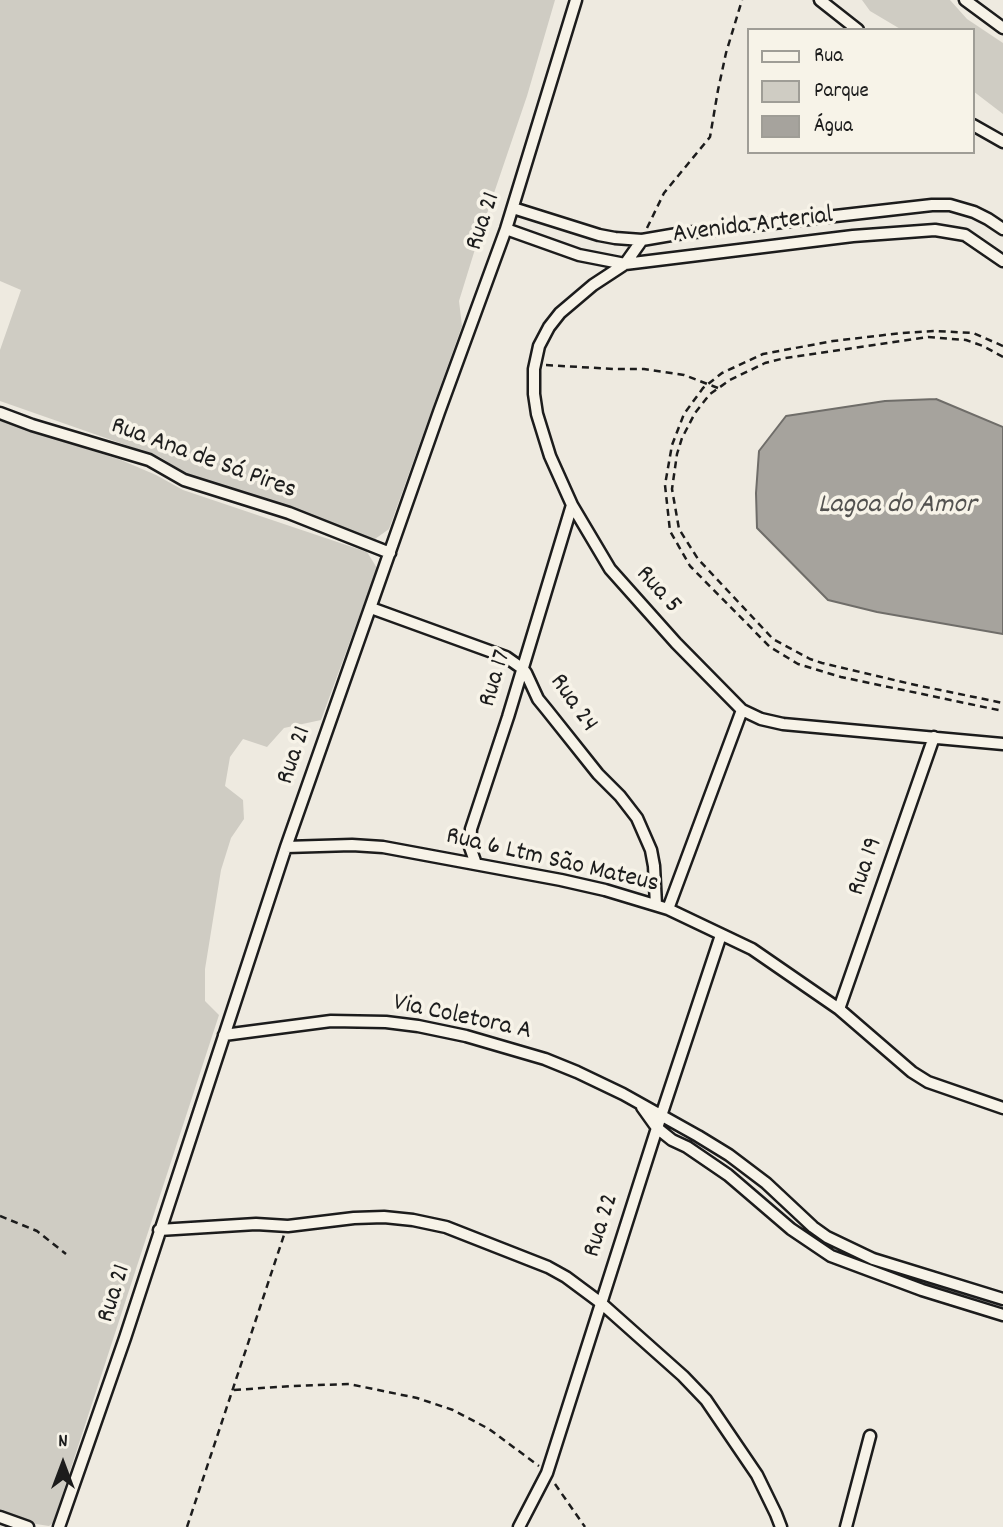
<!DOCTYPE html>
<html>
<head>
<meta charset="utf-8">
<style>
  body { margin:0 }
  #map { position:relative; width:1003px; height:1527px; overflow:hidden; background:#eeeae0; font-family:Dekko,sans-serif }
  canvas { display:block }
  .legend { position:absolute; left:747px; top:28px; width:228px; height:126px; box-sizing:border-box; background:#f7f3e8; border:2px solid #9f9d96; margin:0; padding:9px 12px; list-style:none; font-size:21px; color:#1c1c1c }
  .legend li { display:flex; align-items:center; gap:14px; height:35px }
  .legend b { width:35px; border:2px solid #9f9d96 }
  .north { position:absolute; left:28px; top:1429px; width:70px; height:70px; -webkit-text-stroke:5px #f7f3e8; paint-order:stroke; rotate:0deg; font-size:19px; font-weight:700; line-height:28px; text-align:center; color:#1c1c1c }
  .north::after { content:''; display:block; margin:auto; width:24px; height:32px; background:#1c1c1c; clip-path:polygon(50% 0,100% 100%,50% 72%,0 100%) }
</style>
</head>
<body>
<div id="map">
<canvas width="1003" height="1527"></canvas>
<ul class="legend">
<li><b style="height:9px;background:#f7f3e8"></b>Rua</li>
<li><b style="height:19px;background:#cfccc3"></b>Parque</li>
<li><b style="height:19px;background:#a6a39d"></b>Água</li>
</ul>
<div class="north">N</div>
</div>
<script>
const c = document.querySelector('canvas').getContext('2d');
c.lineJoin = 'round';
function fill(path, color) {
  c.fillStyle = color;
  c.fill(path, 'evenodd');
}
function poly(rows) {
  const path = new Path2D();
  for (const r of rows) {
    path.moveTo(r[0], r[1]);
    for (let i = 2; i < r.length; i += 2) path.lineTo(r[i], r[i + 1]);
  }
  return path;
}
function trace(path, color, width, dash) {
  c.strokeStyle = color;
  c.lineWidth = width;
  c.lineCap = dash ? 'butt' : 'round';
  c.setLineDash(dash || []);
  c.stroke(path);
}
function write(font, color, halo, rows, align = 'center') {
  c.font = font + ' Dekko,sans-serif';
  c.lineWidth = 7;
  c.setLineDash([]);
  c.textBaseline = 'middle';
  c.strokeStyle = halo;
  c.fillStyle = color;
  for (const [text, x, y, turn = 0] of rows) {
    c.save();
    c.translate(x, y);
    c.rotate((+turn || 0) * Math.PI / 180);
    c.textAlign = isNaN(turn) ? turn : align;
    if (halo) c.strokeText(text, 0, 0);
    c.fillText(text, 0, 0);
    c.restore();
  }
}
fill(poly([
  [0,0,555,0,527,96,476,246,459,301,462,326,389,529,375,539,185,473,160,457,0,401,0,350,21,290,0,281],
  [862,0,950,0,967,19,1003,43,1003,114,973,91,973,30,902,30,870,11],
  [0,421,121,460,156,475,183,490,367,552,377,568,321,720,284,728,267,747,243,739,230,757,225,786,243,800,244,819,231,838,221,870,205,969,205,1001,219,1015,53,1523,49,1526,36,1524,0,1512]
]), '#cfccc3');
const water = poly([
  [936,399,1003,427,1003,634,877,612,828,600,757,528,756,493,759,451,786,416,885,401,936,399]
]);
fill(water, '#a6a39d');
trace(water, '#6f6d69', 2);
const street = poly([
  [820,0,858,30],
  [965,0,1003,28],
  [973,125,1003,142],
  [513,208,599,235,615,238,642,240,677,234,932,205,950,205,974,212,988,219,1003,229],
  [506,229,579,255,625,264,853,236,935,230,965,235,1003,261],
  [642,240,625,264,593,285,560,313,549,327,539,346,534,369,534,394,537,414,550,456,572,505,610,569,676,643,742,710,761,719,783,724,1003,744],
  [0,413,32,425,149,460,184,480,289,513,390,553],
  [371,608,506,657,523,669,526,673,538,699,547,710,598,774,620,796,637,818,651,850,654,866,656,905],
  [286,847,352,845,383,847,561,880,605,890,668,909,752,949,839,1009,912,1072,928,1082,1003,1108],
  [476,864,470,847,471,829,508,717,572,505],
  [668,909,742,710],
  [839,1009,934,737],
  [224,1035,331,1021,386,1022,418,1026,466,1036,545,1059,577,1072,623,1094,698,1136,729,1155,766,1183,813,1227,827,1237,873,1259,1003,1299],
  [642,1107,657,1128,672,1140,687,1147,728,1175,791,1229,831,1256,922,1290,1003,1315],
  [159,1230,256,1224,288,1226,354,1218,384,1217,413,1220,446,1227,548,1267,566,1277,601,1303,683,1376,706,1400,757,1475,776,1514,781,1527],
  [0,1517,28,1527],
  [59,1527,125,1338,286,847,439,412,506,229,576,0],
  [519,1527,547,1473,657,1128,721,935],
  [846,1527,870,1436]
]);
trace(street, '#1c1c1c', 15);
trace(poly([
  [647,228,664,193,710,137,718,90,726,53,742,0],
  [1003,346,973,333,935,331,902,333,833,341,763,354,722,373,703,388,684,414,672,445,665,485,670,531,690,566,770,647,798,664,841,677,1003,711],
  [1003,357,983,346,966,340,928,337,785,358,765,363,730,380,710,394,695,413,682,438,677,454,672,489,679,529,698,559,773,639,810,659,822,663,911,684,1003,703],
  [546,365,613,369,644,369,684,375,718,388],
  [0,1216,37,1231,66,1254],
  [234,1390,291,1386,349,1384,417,1398,453,1410,489,1429,539,1466],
  [555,1484,585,1527],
  [187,1527,284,1235]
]), '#1c1c1c', 2.5, [7, 5]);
trace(street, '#f7f3e8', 10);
write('26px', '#1c1c1c', '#f7f3e8', [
  ["Rua 21",485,222,-71],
  ["Avenida Arterial",753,227,-7],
  ["Rua Ana de Sá Pires",203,460,20],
  ["Rua 5",657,591,48],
  ["Rua 17",497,679,-73],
  ["Rua 24",572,704,55],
  ["Rua 21",296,756,-71],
  ["Rua 6 Ltm São Mateus",552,862,13],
  ["Rua 19",867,867,-71],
  ["Via Coletora A",462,1019,12],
  ["Rua 22",603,1226,-72],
  ["Rua 21",116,1294,-72]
]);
write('italic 28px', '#535250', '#f7f3e8', [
  ["Lagoa do Amor",897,507]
]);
</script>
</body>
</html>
